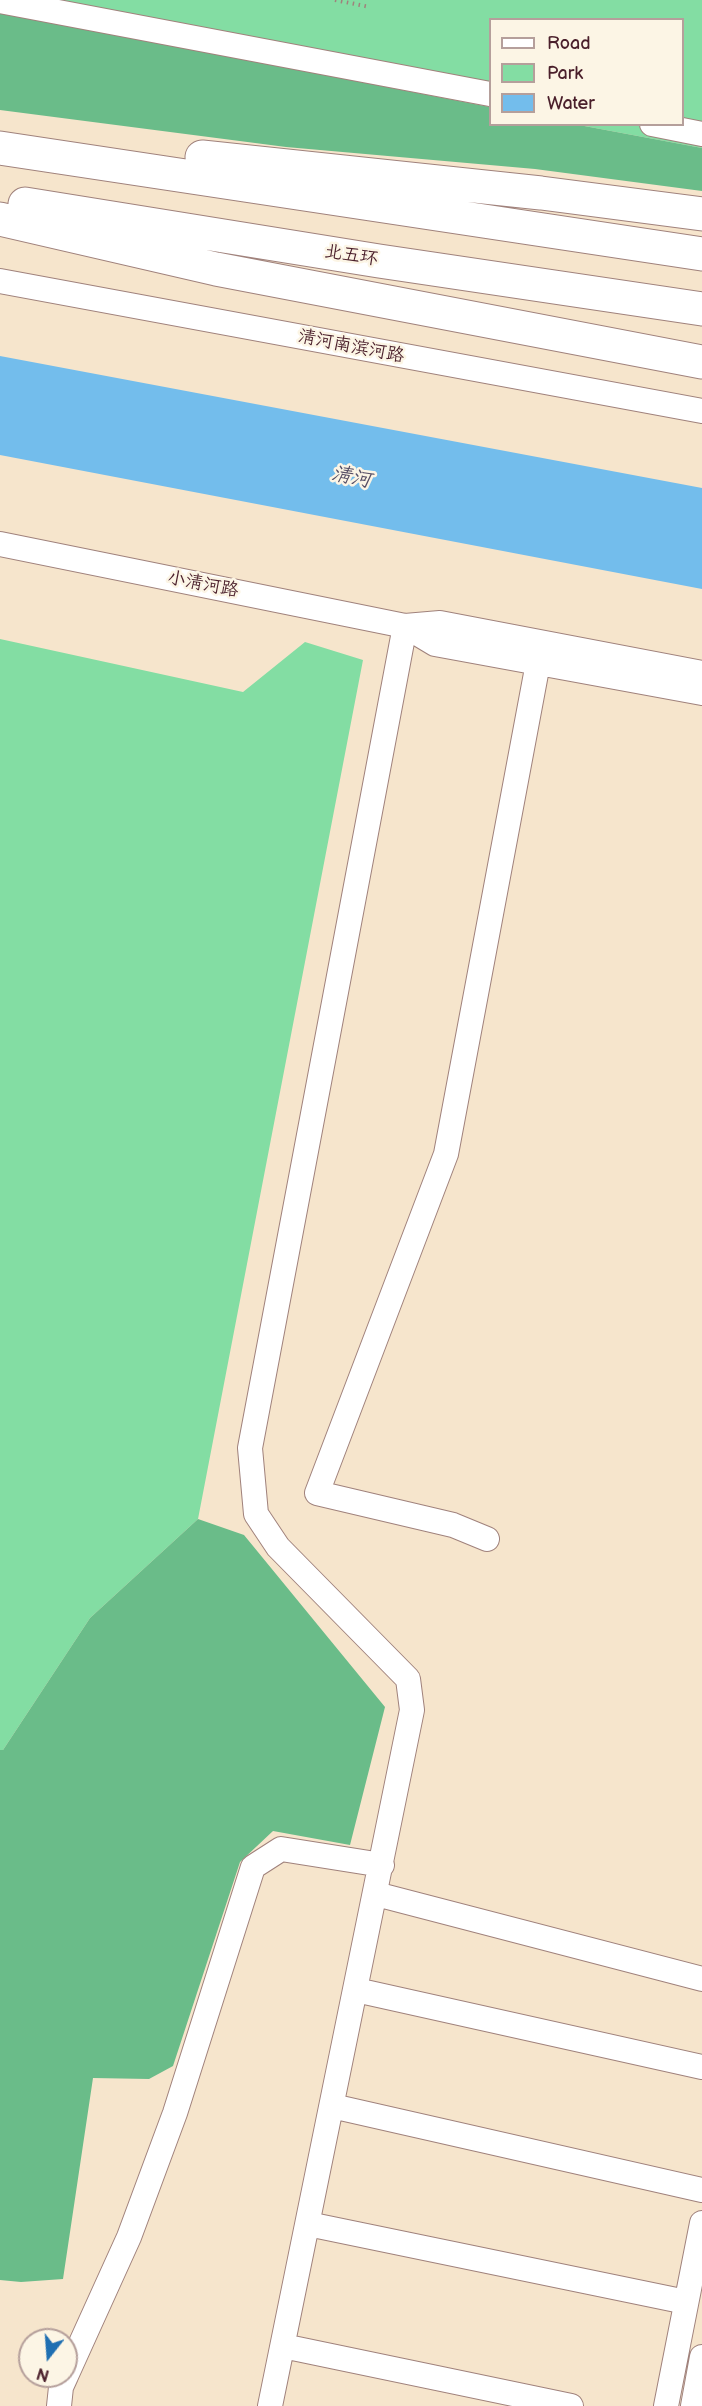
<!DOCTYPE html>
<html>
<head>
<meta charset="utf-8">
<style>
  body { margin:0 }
  #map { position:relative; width:702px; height:2406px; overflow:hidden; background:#f6e5cc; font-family:"Balsamiq Sans",sans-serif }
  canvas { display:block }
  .legend { position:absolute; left:489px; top:18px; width:195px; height:108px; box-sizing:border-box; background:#fcf5e5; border:2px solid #b59f9b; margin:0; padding:8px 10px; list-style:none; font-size:18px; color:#4a1f2b }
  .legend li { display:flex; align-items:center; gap:12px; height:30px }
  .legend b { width:30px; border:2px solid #b59f9b }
  .north { position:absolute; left:18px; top:2328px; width:60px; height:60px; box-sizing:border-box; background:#fcf5e5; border:2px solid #b59f9b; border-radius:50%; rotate:197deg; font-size:16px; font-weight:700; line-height:24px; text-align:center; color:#4a1f2b }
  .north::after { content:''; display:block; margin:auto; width:21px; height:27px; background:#1f6fb2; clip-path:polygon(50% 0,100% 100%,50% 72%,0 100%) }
</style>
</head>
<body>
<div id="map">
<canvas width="702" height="2406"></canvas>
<ul class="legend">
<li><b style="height:8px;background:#fff"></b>Road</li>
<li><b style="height:16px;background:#83dda3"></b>Park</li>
<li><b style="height:16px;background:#73bdec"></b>Water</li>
</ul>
<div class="north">N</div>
</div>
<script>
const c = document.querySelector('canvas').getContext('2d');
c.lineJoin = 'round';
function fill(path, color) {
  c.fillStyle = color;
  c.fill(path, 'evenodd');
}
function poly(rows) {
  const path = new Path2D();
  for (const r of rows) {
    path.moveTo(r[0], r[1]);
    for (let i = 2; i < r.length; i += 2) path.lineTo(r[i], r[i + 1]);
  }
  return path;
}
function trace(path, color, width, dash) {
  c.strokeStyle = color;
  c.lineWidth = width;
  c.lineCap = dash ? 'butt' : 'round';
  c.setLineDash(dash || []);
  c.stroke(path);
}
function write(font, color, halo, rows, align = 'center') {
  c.font = font + ' "Balsamiq Sans","LXGW WenKai TC",sans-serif';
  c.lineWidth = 5;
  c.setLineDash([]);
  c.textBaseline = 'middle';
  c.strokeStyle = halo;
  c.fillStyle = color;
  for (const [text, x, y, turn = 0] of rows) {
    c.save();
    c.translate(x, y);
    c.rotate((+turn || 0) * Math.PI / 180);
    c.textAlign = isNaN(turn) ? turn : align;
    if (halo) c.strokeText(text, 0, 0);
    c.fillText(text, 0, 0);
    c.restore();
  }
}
fill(poly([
  [0,0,702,0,702,148,579,125,682,124,682,20,490,20,490,107,0,12],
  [0,639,243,692,305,642,363,660,198,1519,90,1618,3,1750,0,1750]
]), '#83dda3');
fill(poly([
  [0,12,490,107,490,124,579,125,702,148,702,191,535,169,286,147,0,110],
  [198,1519,244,1535,385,1707,350,1845,273,1831,240,1862,173,2066,149,2079,93,2078,63,2279,21,2282,0,2280,0,1750,3,1750,90,1618]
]), '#6abc89');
fill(poly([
  [0,356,702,488,702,589,0,455]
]), '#73bdec');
const minor = poly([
  [0,1,490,94],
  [652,124,702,134],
  [0,281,702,411],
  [0,544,405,626,440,623,702,673],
  [405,626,435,644,702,693],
  [487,1539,453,1525,317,1493,446,1154,538,663],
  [376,1894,702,1979],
  [356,1990,702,2067],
  [332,2106,702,2190],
  [308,2224,686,2302],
  [283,2346,571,2406],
  [66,2376,129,2237,175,2113,253,1867,281,1849,382,1865],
  [59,2406,61,2387,66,2376],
  [270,2406,412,1710,408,1679,278,1547,256,1514,250,1448,405,626],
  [666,2406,702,2223],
  [693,2406,702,2357]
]);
const highway = poly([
  [0,148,702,254],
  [202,157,541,193,702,214],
  [25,204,379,261,702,309],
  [0,219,216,269,702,362]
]);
trace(minor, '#a0827c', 26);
trace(highway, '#a0827c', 35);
trace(poly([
  [335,0,370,7]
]), '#a0827c', 4, [1.5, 4.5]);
trace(minor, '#fff', 24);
trace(highway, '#fff', 33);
write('18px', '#4a1f2b', '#fcf5e5', [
  ["北五环",351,256,9],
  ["清河南滨河路",351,347,11],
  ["小清河路",203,585,11]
]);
write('italic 20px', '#564e65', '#fcf5e5', [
  ["清河",351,478,11]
]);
</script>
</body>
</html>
